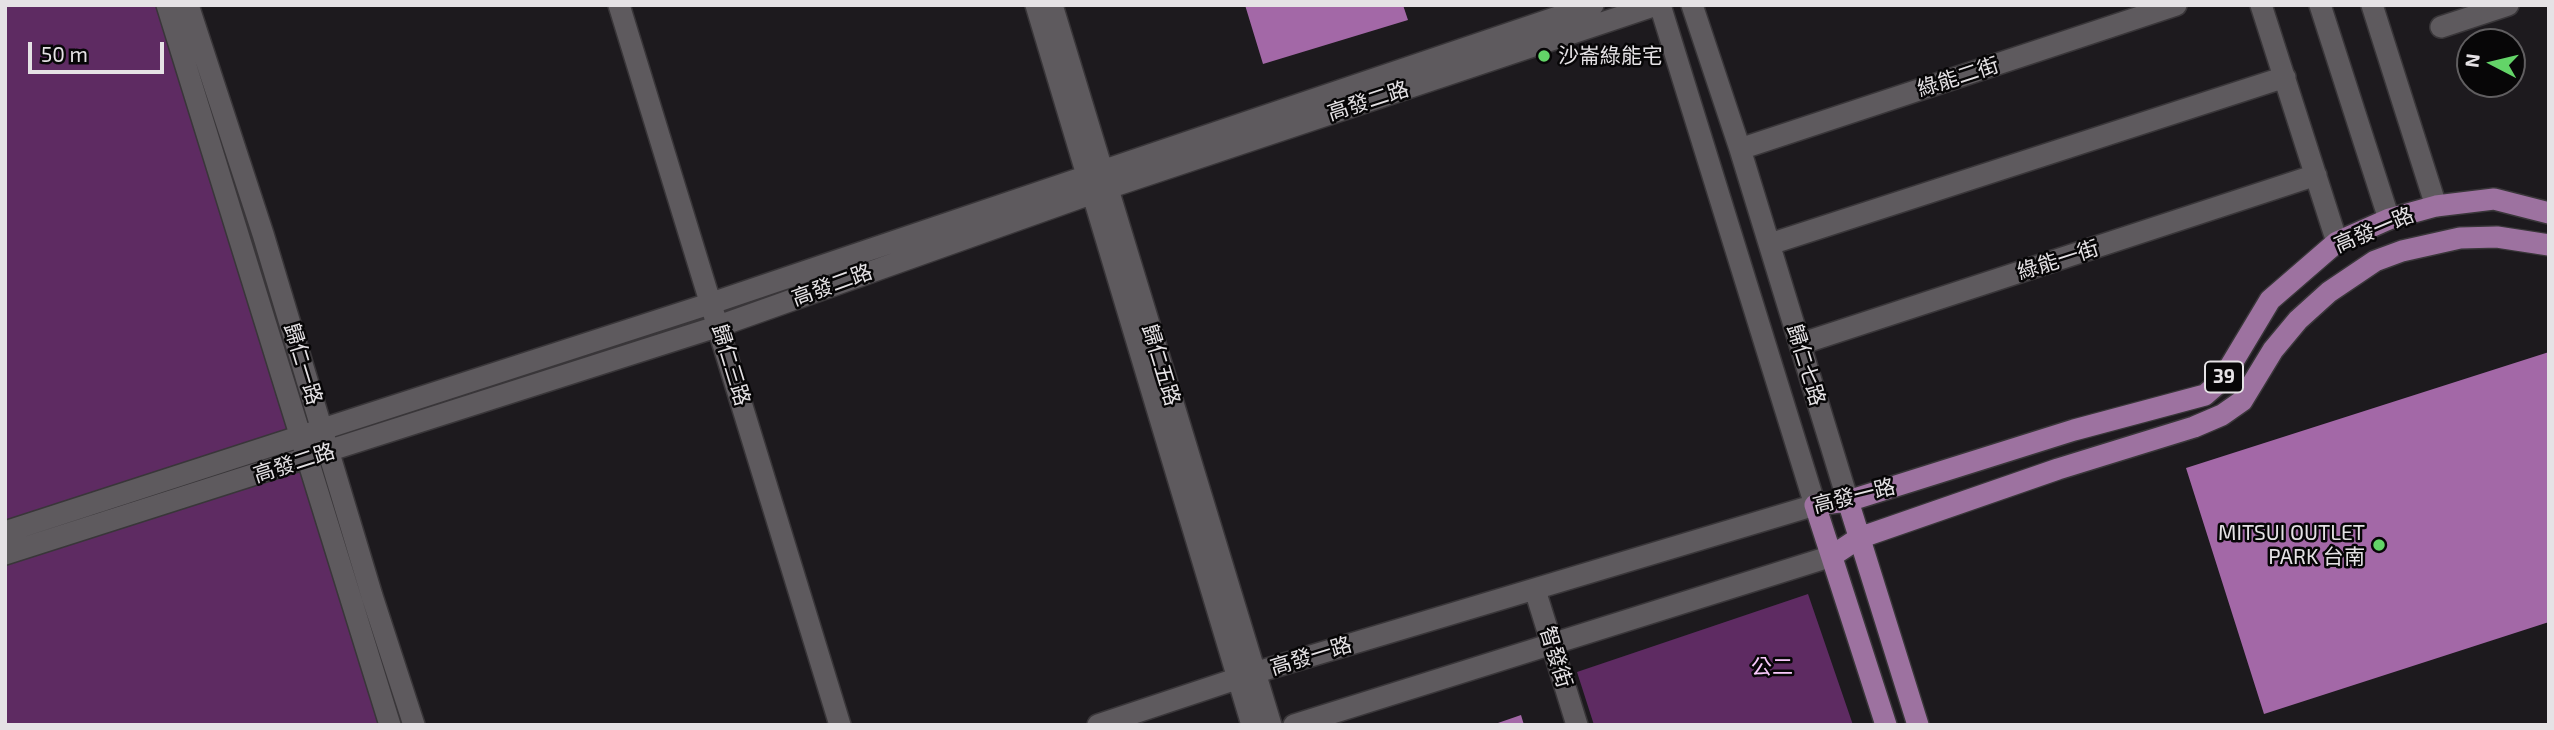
<!DOCTYPE html>
<html>
<head>
<meta charset="utf-8">
<style>
  body { margin:0 }
  #map { position:relative; width:2554px; height:730px; overflow:hidden; background:#1d1a1e; font-family:"Exo 2",sans-serif }
  canvas { display:block }
  .frame { position:absolute; inset:0; border:7px solid #e5e2e5; pointer-events:none }
  .north { position:absolute; left:2456px; top:28px; width:70px; height:70px; box-sizing:border-box; background:#070607; border:2px solid #605e60; border-radius:50%; rotate:277deg; font-size:19px; font-weight:700; line-height:28px; text-align:center; color:#e5e2e5 }
  .north::after { content:''; display:block; margin:auto; width:24px; height:32px; background:#63d468; clip-path:polygon(50% 0,100% 100%,50% 72%,0 100%) }
  .scale { position:absolute; left:28px; top:42px; width:136px; height:32px; box-sizing:border-box; border:4px solid #e5e2e5; border-top:0; padding-left:9px; font-size:21px; line-height:24px; white-space:nowrap; color:#e5e2e5; -webkit-text-stroke:5px #070607; paint-order:stroke }
</style>
</head>
<body>
<div id="map">
<canvas width="2554" height="730"></canvas>
<div class="frame"></div>
<div class="north">N</div>
<div class="scale">50 m</div>
</div>
<script>
const c = document.querySelector('canvas').getContext('2d');
c.lineJoin = 'round';
function fill(path, color) {
  c.fillStyle = color;
  c.fill(path, 'evenodd');
}
function poly(rows) {
  const path = new Path2D();
  for (const r of rows) {
    path.moveTo(r[0], r[1]);
    for (let i = 2; i < r.length; i += 2) path.lineTo(r[i], r[i + 1]);
  }
  return path;
}
function trace(path, color, width, dash) {
  c.strokeStyle = color;
  c.lineWidth = width;
  c.lineCap = dash ? 'butt' : 'round';
  c.setLineDash(dash || []);
  c.stroke(path);
}
function write(font, color, halo, rows, align = 'center') {
  c.font = font + ' "Exo 2","Noto Sans TC",sans-serif';
  c.lineWidth = 5;
  c.setLineDash([]);
  c.textBaseline = 'middle';
  c.strokeStyle = halo;
  c.fillStyle = color;
  for (const [text, x, y, turn = 0] of rows) {
    c.save();
    c.translate(x, y);
    c.rotate((+turn || 0) * Math.PI / 180);
    c.textAlign = isNaN(turn) ? turn : align;
    if (halo) c.strokeText(text, 0, 0);
    c.fillText(text, 0, 0);
    c.restore();
  }
}
fill(poly([
  [5,5,162,5,379,725,5,725],
  [1808,594,1853,725,1594,725,1577,672]
]), '#5e2b62');
fill(poly([
  [1245,5,1403,5,1408,20,1263,64],
  [2549,352,2549,622,2264,714,2186,468],
  [1521,715,1524,725,1495,725,1495,724]
]), '#a368a7');
const minor = poly([
  [167,5,390,725],
  [188,5,263,234,372,596,414,725],
  [619,5,840,725],
  [1036,5,1252,725],
  [1052,5,1271,725],
  [1692,5,1740,149,1848,501],
  [2261,5,2337,242],
  [2320,5,2389,219],
  [2372,5,2436,206],
  [2441,27,2508,5],
  [1740,149,2176,5],
  [1770,244,2285,77],
  [1800,344,2316,175],
  [5,532,712,303,1593,5],
  [5,554,719,326,1093,193,1656,5],
  [1535,590,1577,725],
  [1098,725,1254,673,1815,505,1660,5],
  [1294,725,1832,556]
]);
const major = poly([
  [1848,501,1918,725],
  [1832,556,1859,538,2058,469,2194,427,2222,415,2242,401,2273,350,2298,320,2329,292,2375,261,2402,251,2460,238,2497,237,2549,245],
  [1886,725,1815,505,1848,501,2074,430,2205,395,2222,380,2270,300,2337,242,2389,219,2436,206,2494,199,2549,213]
]);
trace(minor, '#393639', 24);
trace(major, '#393639', 24);
trace(minor, '#5e5a5e', 21);
trace(major, '#9d72a0', 21);
for (const [x, y, r, color] of [
  [1544,56,7,"#63d468"],
  [2379,545,7,"#63d468"]
]) {
  const dot = new Path2D();
  dot.arc(x, y, r, 0, 2 * Math.PI);
  c.fillStyle = color;
  c.fill(dot);
  trace(dot, '#070607', 2.5);
}
for (const [x, y, w] of [
  [2224,377,38]
]) {
  const box = new Path2D();
  box.roundRect(x - w / 2, y - 15.5, w, 31, 5);
  c.fillStyle = '#070607';
  c.fill(box);
  trace(box, '#e5e2e5', 2);
}
write('bold 19px', '#e5e2e5', null, [
  ["39",2224,377]
]);
write('21px', '#e5e2e5', '#070607', [
  ["沙崙綠能宅",1558,56],
  ["MITSUI OUTLET",2365,533,"right"],
  ["PARK 台南",2365,557,"right"]
], 'left');
write('21px', '#e5e2e5', '#070607', [
  ["綠能二街",1958,77,-18],
  ["高發二路",1368,101,-18],
  ["高發一路",2374,230,-23],
  ["綠能一街",2058,260,-18],
  ["高發二路",832,285,-20],
  ["歸仁一路",303,364,73],
  ["歸仁三路",731,365,73],
  ["歸仁五路",1161,365,73],
  ["歸仁七路",1806,365,73],
  ["高發二路",294,463,-18],
  ["高發一路",1854,496,-14],
  ["高發一路",1311,656,-17],
  ["智發街",1556,657,73]
]);
write('21px', '#f9c9fc', '#070607', [
  ["公二",1772,667]
]);
</script>
</body>
</html>
